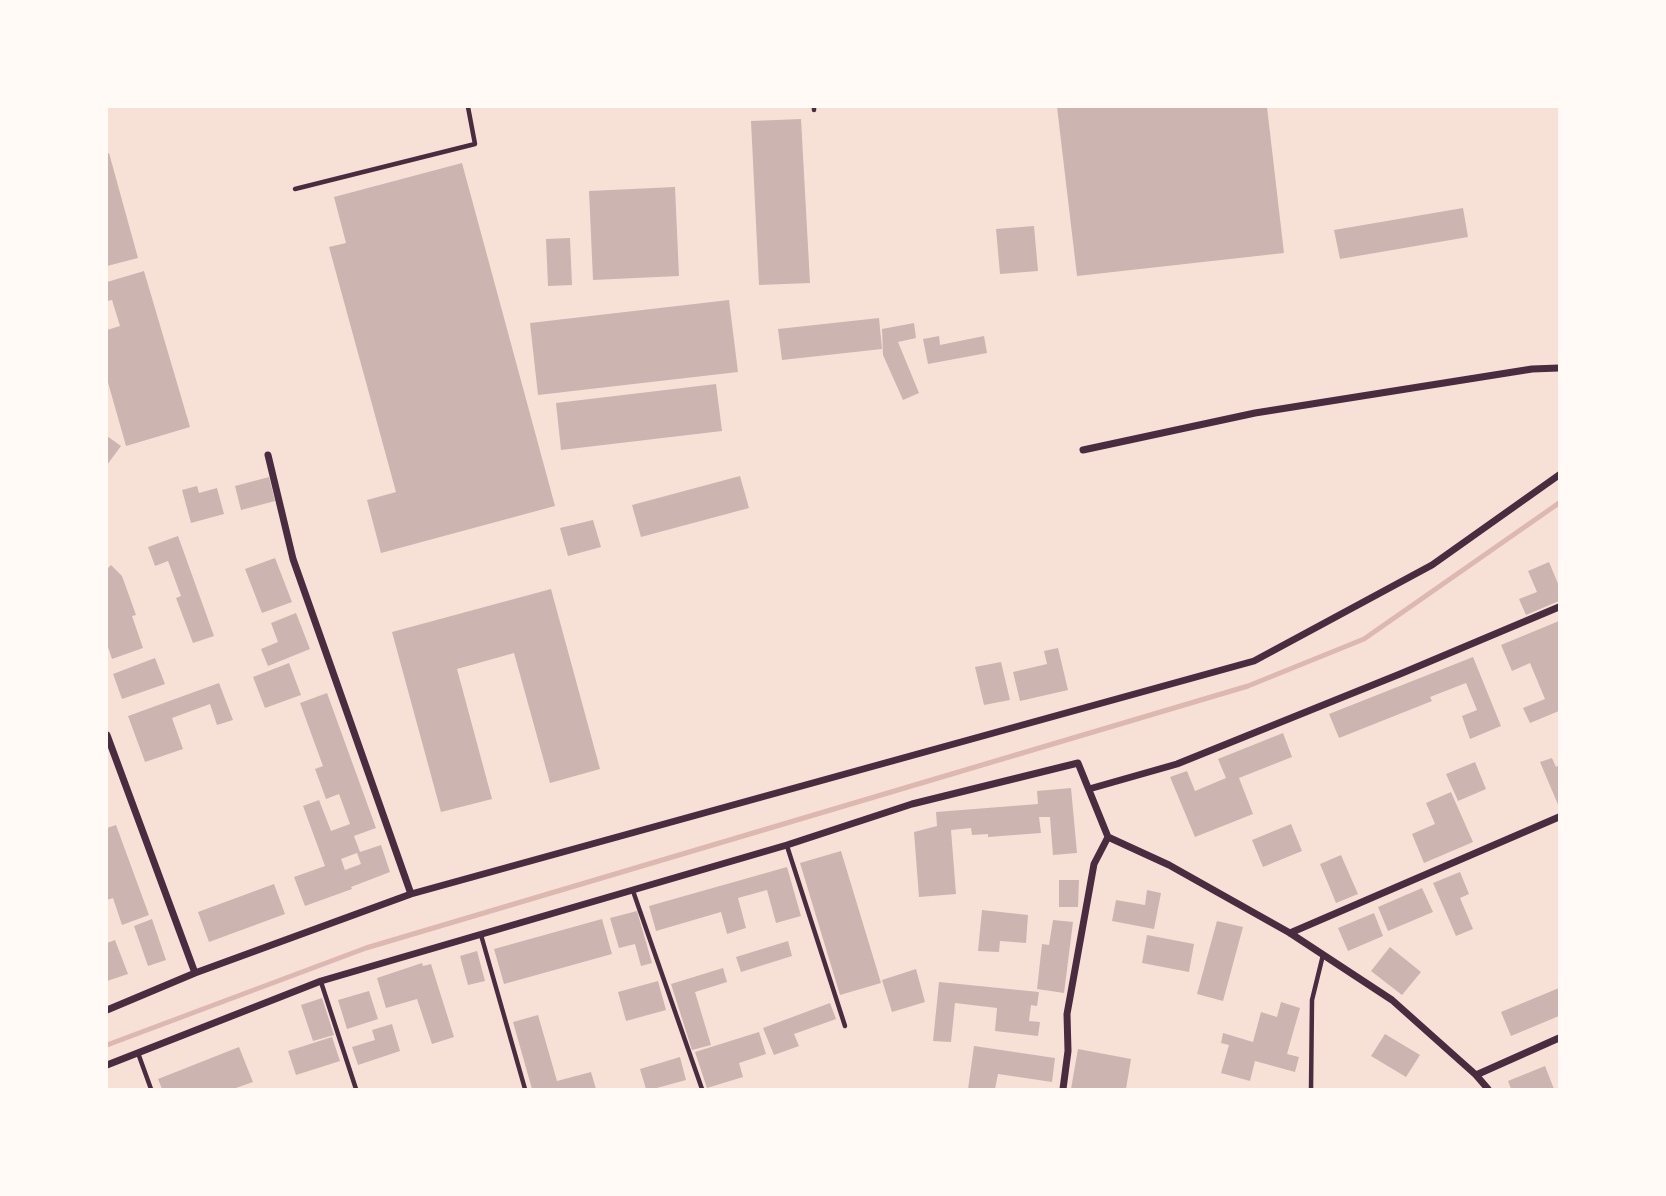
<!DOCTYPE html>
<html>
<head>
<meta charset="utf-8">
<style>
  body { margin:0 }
  #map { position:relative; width:1666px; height:1196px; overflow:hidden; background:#f7e1d7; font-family:"Alegreya Sans",sans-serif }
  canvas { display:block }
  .frame { position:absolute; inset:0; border:108px solid #fffaf5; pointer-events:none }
</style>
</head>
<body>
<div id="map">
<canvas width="1666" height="1196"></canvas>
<div class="frame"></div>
</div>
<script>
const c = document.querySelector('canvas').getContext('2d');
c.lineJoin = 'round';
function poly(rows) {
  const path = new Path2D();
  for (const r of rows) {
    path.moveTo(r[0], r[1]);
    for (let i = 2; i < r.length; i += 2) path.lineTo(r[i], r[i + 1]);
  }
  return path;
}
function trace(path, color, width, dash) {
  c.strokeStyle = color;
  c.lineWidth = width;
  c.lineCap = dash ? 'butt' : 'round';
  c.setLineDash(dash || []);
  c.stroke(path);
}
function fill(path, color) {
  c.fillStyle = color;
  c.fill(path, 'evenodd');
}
trace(poly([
  [107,1045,366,948,1248,686,1364,639,1559,503]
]), '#dcb8b0', 5);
fill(poly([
  [1057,107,1267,107,1284,253,1077,276],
  [801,119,810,283,759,285,751,121],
  [109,153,138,258,107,266,107,154],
  [462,163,555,506,381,553,367,500,396,492,329,247,346,243,334,197],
  [675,187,679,276,593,280,589,191],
  [1463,208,1468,237,1340,259,1334,230],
  [1034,226,1038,271,1000,274,996,229],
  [570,238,572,285,548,286,546,239],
  [144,271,190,427,126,446,107,379,107,330,120,326,112,300,107,301,107,282],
  [729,300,738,372,538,395,530,323],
  [879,318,882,349,782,360,778,329],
  [914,323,916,338,898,342,919,393,903,400,883,355,882,329],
  [939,336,940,345,984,336,987,353,928,364,923,339],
  [716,384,722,431,561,450,556,403],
  [107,436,121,446,107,465],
  [740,476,749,508,641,537,632,505],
  [269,477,275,501,241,510,235,486],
  [197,486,199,493,217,488,224,514,191,523,182,490],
  [593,520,601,547,568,556,560,528],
  [178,536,214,636,193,643,176,598,181,596,168,561,155,566,148,547],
  [275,558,292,602,262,613,245,569],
  [1549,562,1559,586,1559,601,1526,615,1519,599,1537,592,1528,571],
  [111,565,122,576,136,615,132,616,143,648,112,659,107,644,107,569],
  [551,589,600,769,550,783,514,653,457,669,492,799,441,812,392,632],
  [296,613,310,649,268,666,261,649,278,642,271,623],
  [1559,621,1559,711,1530,723,1523,708,1545,699,1530,663,1512,671,1501,645],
  [1058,648,1068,690,1020,701,1013,672,1047,664,1044,651],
  [1473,657,1501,726,1470,739,1462,716,1477,710,1466,683,1430,697,1432,701,1339,738,1329,714],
  [155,658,165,684,122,699,113,674],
  [1001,662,1010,700,984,705,975,667],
  [289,663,301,695,265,708,253,677],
  [219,683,233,720,217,725,210,704,172,718,183,749,145,762,128,716],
  [327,693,376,828,354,836,360,852,381,845,390,872,351,887,352,889,305,906,294,877,325,866,303,806,319,800,331,831,350,824,339,794,326,799,315,769,323,766,300,703],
  [357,853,361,864,345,870,341,859],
  [1283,733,1292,757,1239,778,1253,814,1195,837,1170,777,1187,771,1195,791,1226,778,1218,759],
  [1552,758,1556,767,1559,765,1559,807,1540,762],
  [1475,762,1486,789,1458,801,1446,774],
  [1071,788,1077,853,1053,855,1050,817,1039,817,1041,833,988,837,988,834,972,835,971,828,951,830,956,894,919,897,914,832,937,826,936,812,1038,804,1037,791],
  [1451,792,1473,842,1424,863,1412,834,1435,824,1426,803],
  [1291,824,1302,851,1263,867,1252,840],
  [116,825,149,915,122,925,113,898,107,900,107,828],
  [841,851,881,983,840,995,800,863],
  [1341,855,1358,894,1336,903,1320,864],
  [787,867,801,916,776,923,767,890,738,898,746,928,727,934,721,912,656,931,649,906],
  [1460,872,1469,894,1460,898,1473,929,1456,936,1433,883],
  [1059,880,1079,880,1078,907,1059,907],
  [274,884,285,914,209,942,198,912],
  [1422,888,1433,912,1388,931,1378,907],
  [1147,890,1161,893,1154,929,1112,921,1116,900,1145,905],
  [982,910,1028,915,1026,943,1000,941,999,952,978,951],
  [637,911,652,963,641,966,635,944,619,948,610,918],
  [1374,913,1383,936,1348,951,1338,928],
  [152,919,166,960,148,966,134,926],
  [602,919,612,954,504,984,494,949],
  [1053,920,1073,922,1064,993,1037,989,1042,944,1049,945],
  [1217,921,1243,927,1223,1001,1197,994],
  [1147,935,1194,944,1189,972,1142,963],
  [115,940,128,974,107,981,107,943],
  [788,941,792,956,741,972,736,957],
  [1390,947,1421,972,1402,995,1371,971],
  [477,951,485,981,468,985,460,956],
  [422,963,423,966,431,964,454,1037,432,1044,417,999,386,1008,377,978],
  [723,968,727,982,695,992,711,1045,692,1050,671,984],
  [916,969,925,1002,892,1012,882,980],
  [658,981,666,1010,626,1021,618,992],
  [939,982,1039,992,1037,1006,1031,1005,1029,1021,1040,1022,1038,1036,995,1031,997,1008,955,1003,951,1042,933,1041],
  [1559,988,1559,1016,1511,1036,1501,1012],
  [369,991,378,1019,347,1029,338,1000],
  [322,998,334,1035,313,1041,301,1005],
  [1281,1002,1300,1008,1287,1054,1299,1057,1295,1072,1255,1061,1250,1081,1221,1073,1229,1045,1221,1043,1223,1033,1253,1042,1261,1012,1277,1017],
  [830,1003,836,1019,794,1034,799,1046,774,1055,763,1028],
  [538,1015,557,1081,591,1072,596,1089,532,1089,513,1022],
  [392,1024,400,1051,358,1065,352,1047,375,1040,372,1030],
  [759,1032,766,1054,739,1063,743,1077,707,1088,695,1052],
  [1385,1034,1420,1055,1406,1077,1371,1056],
  [332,1037,340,1061,296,1075,288,1051],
  [974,1046,1055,1058,1052,1082,998,1074,995,1089,968,1089],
  [239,1047,253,1082,233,1089,162,1089,158,1079],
  [1078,1049,1131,1059,1126,1089,1071,1089],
  [680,1057,686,1080,653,1089,646,1089,640,1069],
  [1545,1066,1554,1089,1511,1089,1508,1081]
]), '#ccb4b1');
trace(poly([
  [814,107,814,110],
  [295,189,475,144,468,107],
  [787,846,845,1026],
  [633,891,702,1089],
  [481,935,525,1089],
  [321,982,356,1089],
  [138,1053,151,1089],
  [1311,1089,1312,1000,1323,955]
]), '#4a2c40', 4.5);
trace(poly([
  [1083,450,1255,413,1532,369,1559,368],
  [268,455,293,559,411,894],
  [107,735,195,973],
  [1089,789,1177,764,1400,674,1559,607],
  [1290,933,1559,817],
  [107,1010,195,973,411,894,1254,661,1432,565,1559,475],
  [107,1065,321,981,787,845,912,804,1078,763,1108,837,1169,865,1290,933,1392,1000,1476,1075,1488,1089],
  [1476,1075,1559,1038],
  [1063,1089,1068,1051,1067,1014,1094,864,1108,837]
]), '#4a2c40', 7);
</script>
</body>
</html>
